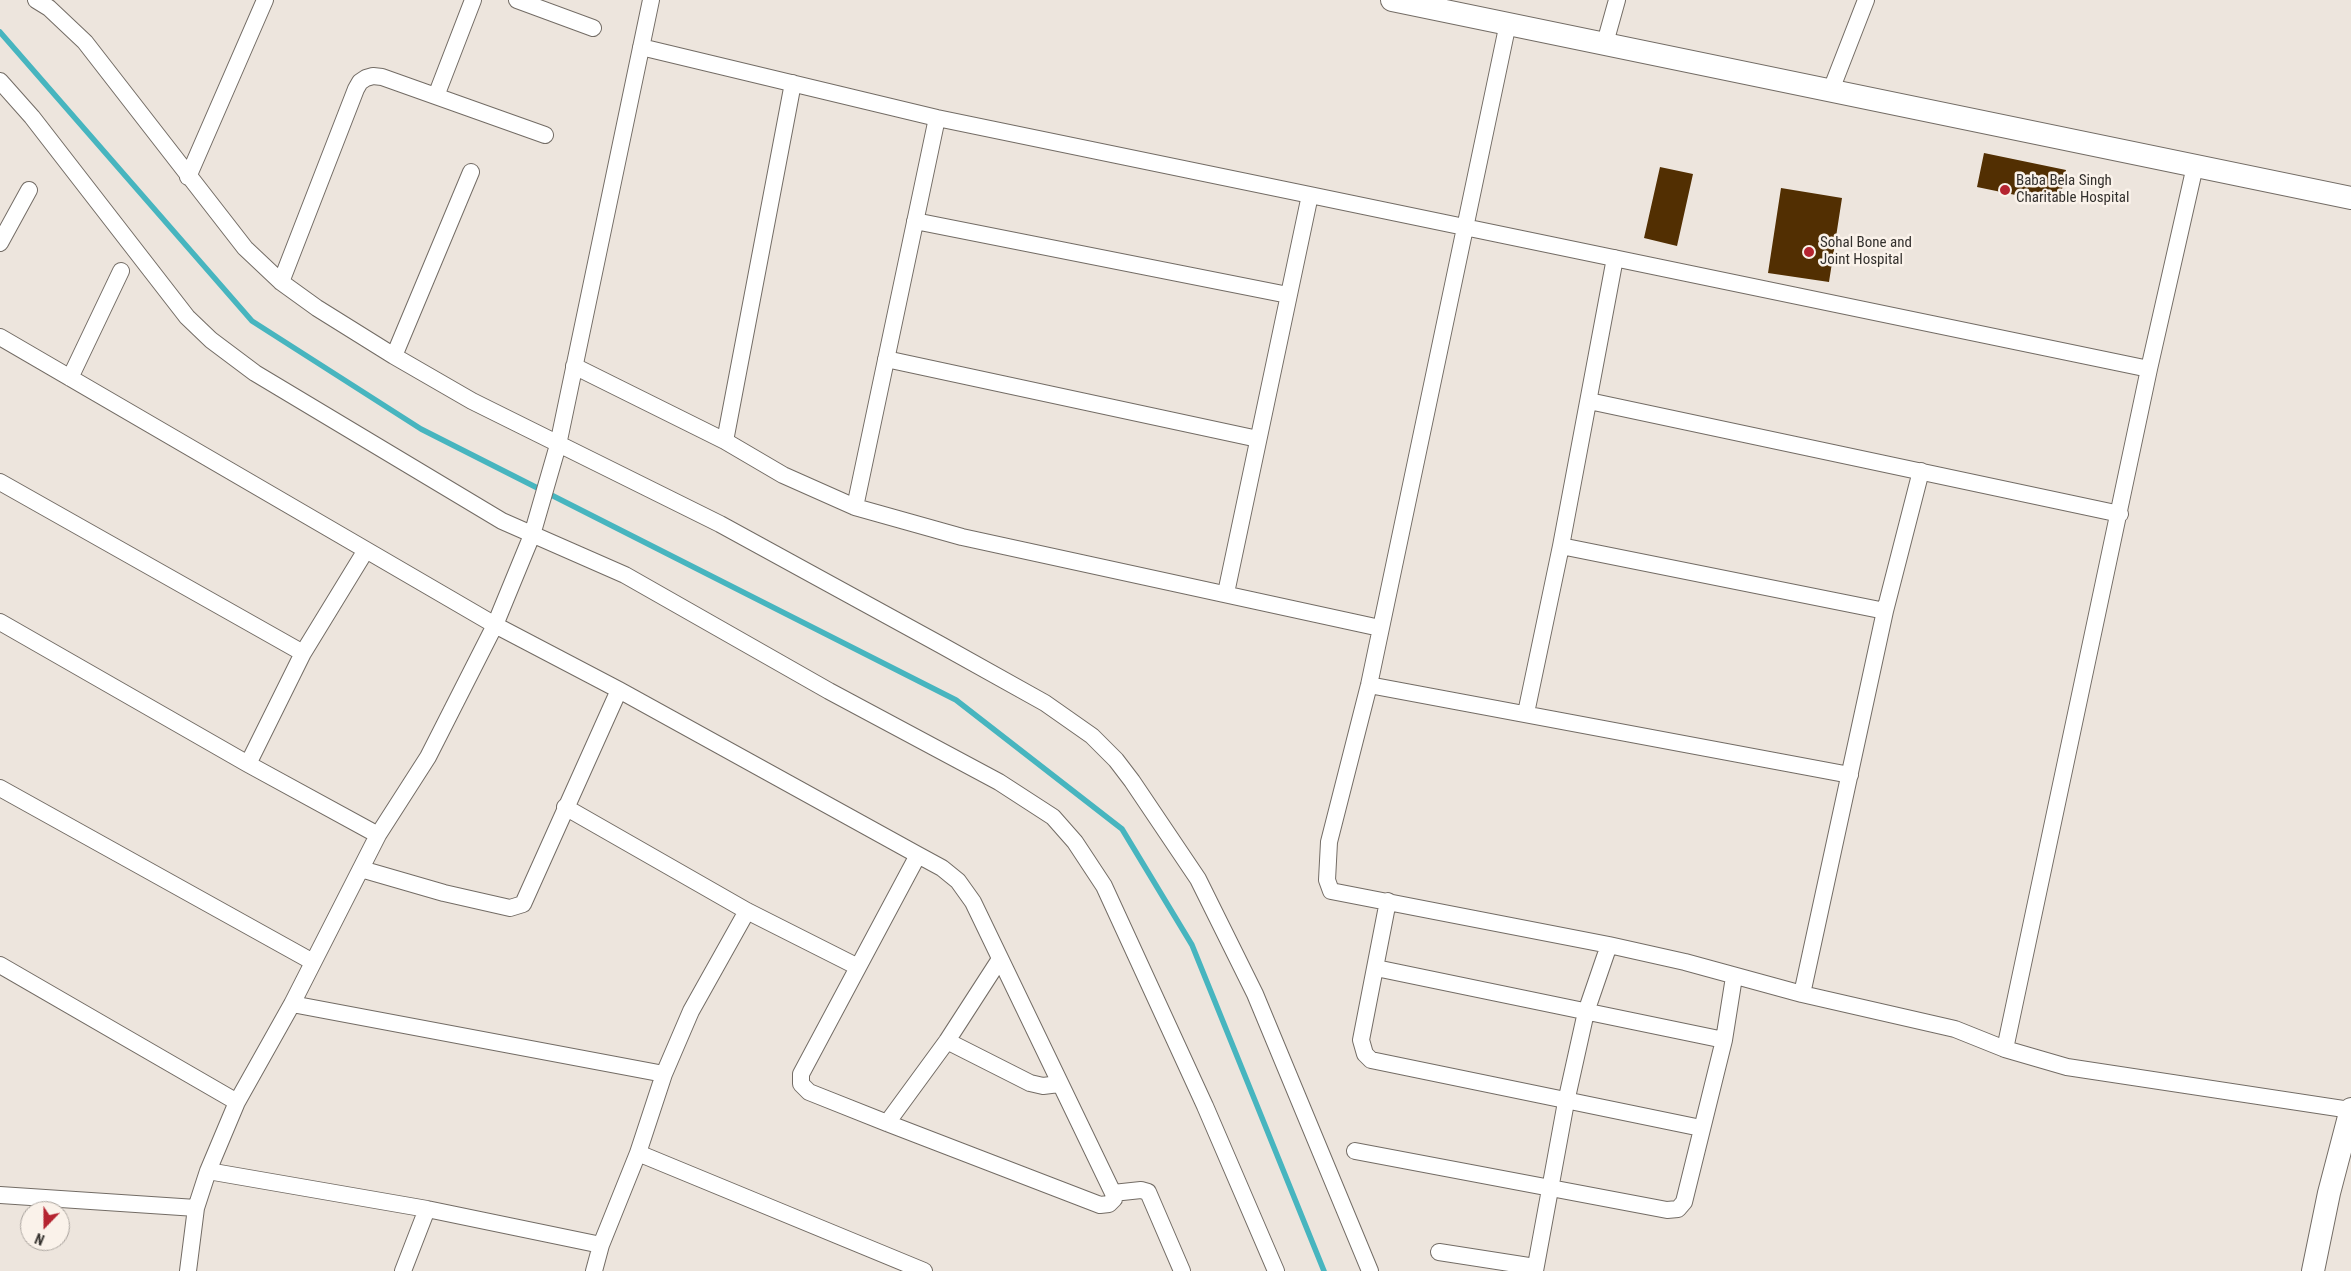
<!DOCTYPE html>
<html>
<head>
<meta charset="utf-8">
<style>
  body { margin:0 }
  #map { position:relative; width:2351px; height:1271px; overflow:hidden; background:#ede5dd; font-family:"Roboto Condensed",sans-serif }
  canvas { display:block }
  .north { position:absolute; left:20px; top:1201px; width:50px; height:50px; box-sizing:border-box; background:#faf2ea; border:1px solid #aaa49e; border-radius:50%; rotate:202deg; font-size:14px; font-weight:700; line-height:20px; text-align:center; color:#33302d }
  .north::after { content:''; display:block; margin:auto; width:18px; height:22px; background:#b52430; clip-path:polygon(50% 0,100% 100%,50% 72%,0 100%) }
</style>
</head>
<body>
<div id="map">
<canvas width="2351" height="1271"></canvas>
<div class="north">N</div>
</div>
<script>
const c = document.querySelector('canvas').getContext('2d');
c.lineJoin = 'round';
function poly(rows) {
  const path = new Path2D();
  for (const r of rows) {
    path.moveTo(r[0], r[1]);
    for (let i = 2; i < r.length; i += 2) path.lineTo(r[i], r[i + 1]);
  }
  return path;
}
function trace(path, color, width, dash) {
  c.strokeStyle = color;
  c.lineWidth = width;
  c.lineCap = dash ? 'butt' : 'round';
  c.setLineDash(dash || []);
  c.stroke(path);
}
function fill(path, color) {
  c.fillStyle = color;
  c.fill(path, 'evenodd');
}
function write(font, color, halo, rows, align = 'center') {
  c.font = font + ' "Roboto Condensed",sans-serif';
  c.lineWidth = 5;
  c.setLineDash([]);
  c.textBaseline = 'middle';
  c.strokeStyle = halo;
  c.fillStyle = color;
  for (const [text, x, y, turn = 0] of rows) {
    c.save();
    c.translate(x, y);
    c.rotate((+turn || 0) * Math.PI / 180);
    c.textAlign = isNaN(turn) ? turn : align;
    if (halo) c.strokeText(text, 0, 0);
    c.fillText(text, 0, 0);
    c.restore();
  }
}
trace(poly([
  [0,32,252,321,421,429,956,700,1122,829,1192,945,1324,1271]
]), '#47b5bf', 5.5);
fill(poly([
  [1984,153,2066,170,2059,204,1977,187],
  [1660,167,1693,174,1677,246,1644,238],
  [1781,188,1842,198,1829,282,1768,273]
]), '#522f02');
const minor = poly([
  [36,0,49,8,85,42,245,248,281,282,317,308,394,356,472,401,720,524,941,645,1045,703,1092,736,1116,760,1132,781,1198,879,1255,994,1370,1271],
  [517,0,593,28],
  [1508,23,1369,685,1329,842,1327,880,1331,891,1609,945,1685,962,1802,994,1955,1029,2005,1049,2067,1067,2351,1110],
  [1605,43,1617,0],
  [641,47,937,118,1310,195,1226,593],
  [0,81,32,117,187,317,211,340,255,373,502,521,625,575,829,691,999,782,1053,817,1075,842,1104,886,1205,1106,1276,1271],
  [1831,90,1866,0],
  [436,96,473,0],
  [188,177,265,0],
  [1310,195,2149,369],
  [915,221,1288,295],
  [0,243,29,190],
  [281,282,356,89,360,82,366,78,373,76,382,77,545,135],
  [0,337,495,625,619,690,918,855,942,868,958,881,973,902,1113,1193,1114,1199,1109,1204,1100,1205,887,1123,809,1092,801,1084,801,1074,918,855],
  [394,356,471,172],
  [886,359,1258,439],
  [574,366,725,441,783,475,855,507,962,537,1380,628],
  [70,378,121,271],
  [1589,401,2120,514],
  [725,441,793,83],
  [0,482,303,653],
  [855,507,937,118],
  [1561,546,1885,611],
  [0,622,248,764,378,835],
  [1369,685,1850,775],
  [1526,713,1561,546,1615,258],
  [248,764,303,653,366,550],
  [0,788,313,962],
  [565,807,747,911,858,967],
  [361,869,444,893,510,908,523,904,619,690],
  [1388,901,1361,1040,1365,1054,1371,1060,1701,1128],
  [0,965,237,1102],
  [1376,968,1724,1040],
  [1802,994,1885,611,1921,471],
  [292,1004,664,1074],
  [947,1041,1030,1083,1043,1086,1059,1084],
  [2005,1049,2149,369,2195,166],
  [887,1123,947,1041,1000,959],
  [1355,1151,1667,1210,1678,1209,1684,1202,1724,1040,1734,977],
  [638,1153,924,1271],
  [208,1171,427,1209,601,1245],
  [1113,1193,1141,1190,1148,1192,1182,1271],
  [0,1195,196,1208],
  [1439,1252,1535,1267],
  [188,1271,196,1208,208,1171,237,1102,292,1004,378,835,428,757,495,625,532,535,558,445,651,0],
  [403,1271,427,1209],
  [594,1271,601,1245,638,1153,664,1074,691,1011,747,911],
  [1535,1271,1566,1102,1586,1012,1609,945]
]);
const secondary = poly([
  [1392,0,2351,198],
  [2313,1271,2329,1193,2351,1109]
]);
trace(minor, '#736c65', 18);
trace(secondary, '#736c65', 24);
trace(minor, '#fff', 16);
trace(secondary, '#fff', 22);
for (const [x, y, r, color] of [
  [2005,190,6,"#b52430"],
  [1809,252,6,"#b52430"]
]) {
  const dot = new Path2D();
  dot.arc(x, y, r, 0, 2 * Math.PI);
  c.fillStyle = color;
  c.fill(dot);
  trace(dot, '#faf2ea', 2);
}
write('15px', '#33302d', '#faf2ea', [
  ["Baba Bela Singh",2016,181],
  ["Charitable Hospital",2016,198],
  ["Sohal Bone and",1820,243],
  ["Joint Hospital",1820,260]
], 'left');
</script>
</body>
</html>
